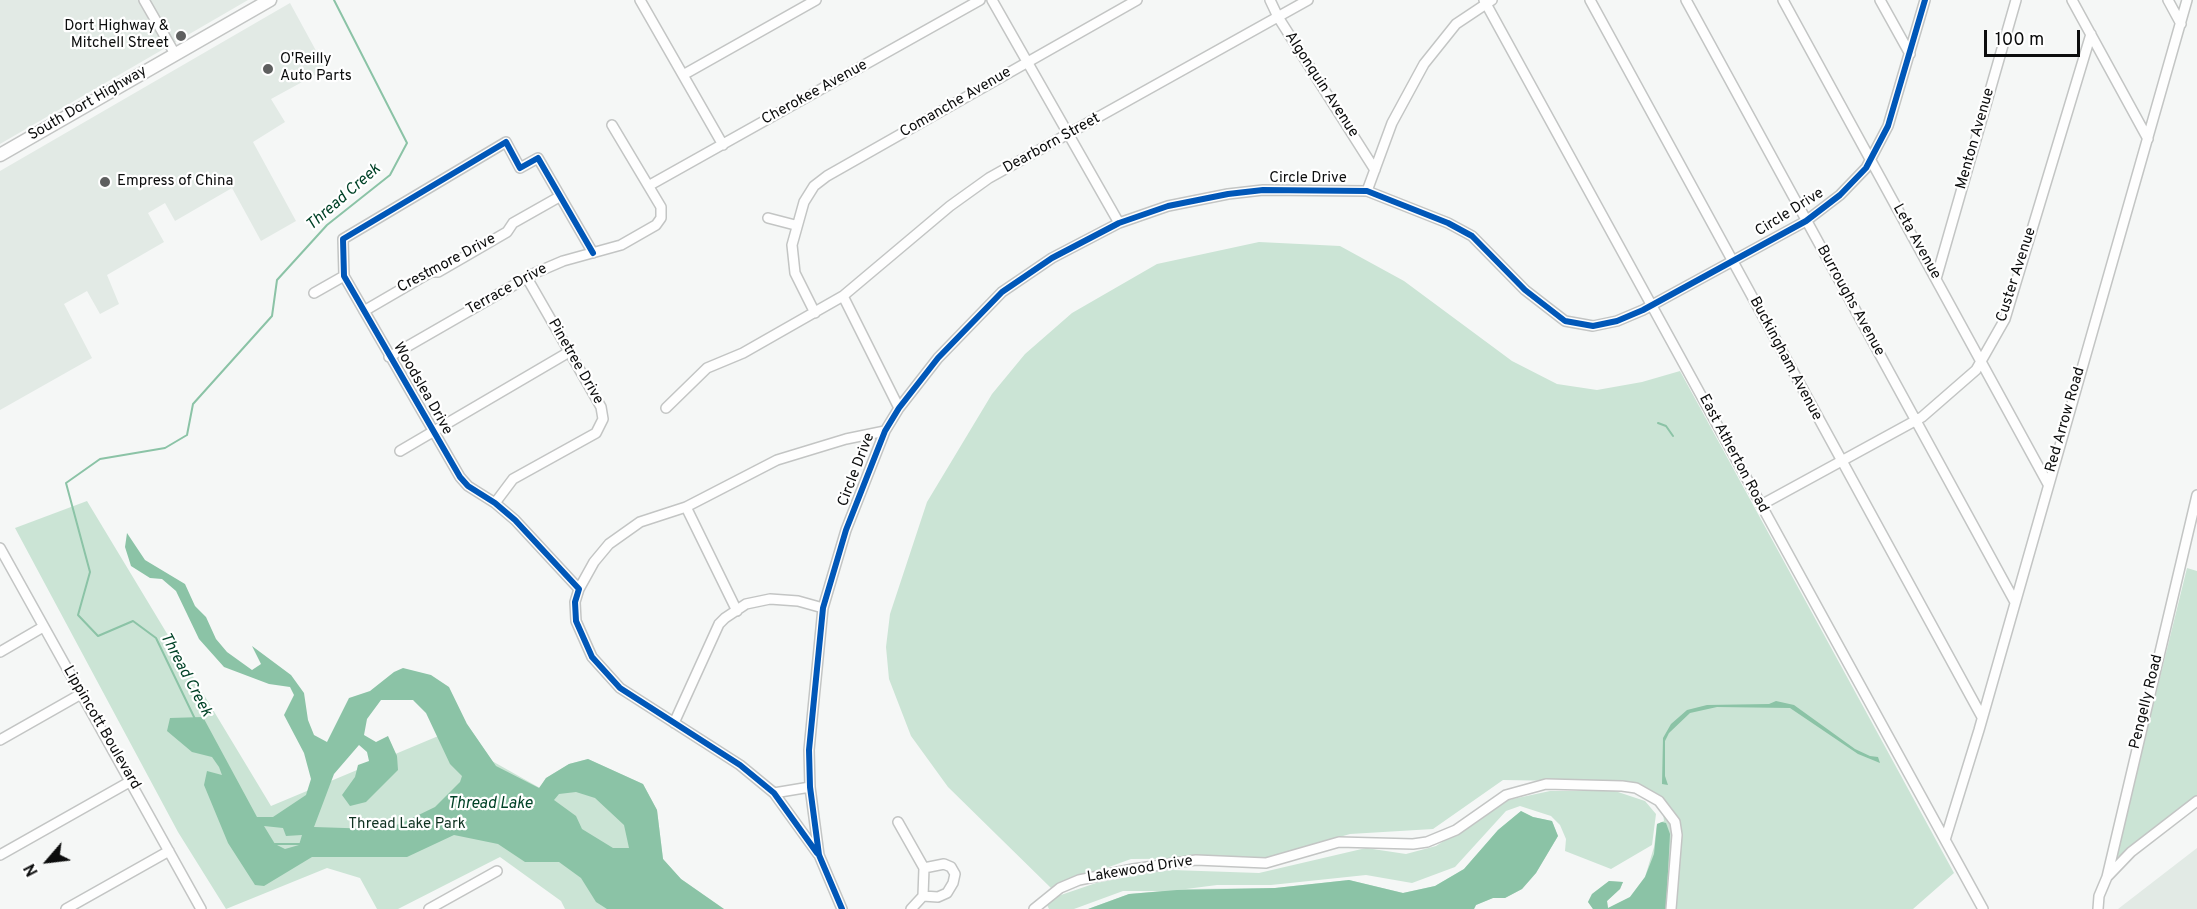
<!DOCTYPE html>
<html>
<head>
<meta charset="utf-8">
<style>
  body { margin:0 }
  #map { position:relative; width:2197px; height:909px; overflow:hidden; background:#f5f7f6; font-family:Overpass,sans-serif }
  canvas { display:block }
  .north { position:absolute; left:18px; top:831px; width:60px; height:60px; -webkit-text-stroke:4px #fff; paint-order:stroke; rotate:242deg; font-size:16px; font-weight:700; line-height:24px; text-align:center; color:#0c0d0d }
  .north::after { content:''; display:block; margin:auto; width:21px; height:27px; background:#0c0d0d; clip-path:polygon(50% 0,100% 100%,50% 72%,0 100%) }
  .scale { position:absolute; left:1984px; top:30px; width:96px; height:27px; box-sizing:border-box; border:3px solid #0c0d0d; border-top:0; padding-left:8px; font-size:18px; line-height:21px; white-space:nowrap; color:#0c0d0d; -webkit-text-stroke:4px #fff; paint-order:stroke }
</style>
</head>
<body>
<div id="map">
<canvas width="2197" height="909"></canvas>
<div class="north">N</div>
<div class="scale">100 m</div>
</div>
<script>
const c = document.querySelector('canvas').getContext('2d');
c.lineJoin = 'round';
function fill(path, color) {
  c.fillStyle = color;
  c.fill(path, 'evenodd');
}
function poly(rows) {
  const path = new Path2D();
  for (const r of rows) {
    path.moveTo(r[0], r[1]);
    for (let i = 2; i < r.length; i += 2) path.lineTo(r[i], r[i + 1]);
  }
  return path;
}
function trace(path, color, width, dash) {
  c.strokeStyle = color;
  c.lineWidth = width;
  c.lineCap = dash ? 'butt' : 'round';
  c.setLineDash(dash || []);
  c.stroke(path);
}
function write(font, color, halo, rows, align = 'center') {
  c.font = font + ' Overpass,sans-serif';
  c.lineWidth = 4.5;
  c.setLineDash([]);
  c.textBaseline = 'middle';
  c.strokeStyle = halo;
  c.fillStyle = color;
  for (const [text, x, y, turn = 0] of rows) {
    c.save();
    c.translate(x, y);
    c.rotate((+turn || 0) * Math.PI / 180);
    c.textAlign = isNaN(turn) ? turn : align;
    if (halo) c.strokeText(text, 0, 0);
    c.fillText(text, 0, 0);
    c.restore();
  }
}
fill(poly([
  [0,0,248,0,0,144],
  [290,3,326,69,271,99,285,122,253,142,296,221,261,241,232,188,175,221,165,203,148,213,164,242,107,275,119,304,100,314,87,291,64,304,92,358,0,410,0,171],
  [2197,848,2197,909,2118,909]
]), '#e2eae5');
fill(poly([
  [1259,242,1340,246,1404,281,1512,361,1557,384,1597,390,1642,382,1680,371,1954,873,1913,909,1676,909,1678,847,1667,886,1667,909,1593,909,1588,902,1592,894,1609,881,1623,882,1620,889,1607,901,1608,908,1630,897,1645,877,1654,847,1657,824,1664,821,1663,813,1639,787,1621,782,1503,780,1433,829,1350,834,1266,858,1131,859,1051,888,948,787,911,736,889,679,886,647,890,614,927,502,992,394,1025,354,1072,313,1157,264],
  [87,501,271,806,467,724,492,761,540,788,546,778,569,764,588,759,643,784,657,810,663,859,681,879,724,909,565,909,561,901,500,857,398,909,377,909,360,878,327,868,226,909,178,832,15,528],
  [2187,568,2197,571,2197,795,2121,857,2116,856],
  [1550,791,1615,791,1645,801,1656,814,1652,845,1611,869,1565,851,1566,839,1560,825,1551,816,1520,806,1506,811,1455,867,1412,883,1366,875,1271,885,1217,885,1186,889,1275,888,1349,880,1403,893,1435,886,1464,869,1498,830,1521,811,1533,817,1552,821,1558,836,1536,873,1522,889,1505,898,1493,898,1476,905,1474,909,1088,909,1129,894,1163,891,1123,891,1074,909,1049,909,1047,905,1055,897,1096,883,1154,872,1172,870,1259,873,1366,848,1406,854,1436,846,1508,800]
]), '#cbe4d5');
fill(poly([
  [127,533,145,560,185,584,195,606,206,617,216,639,227,652,252,670,261,664,252,646,291,675,304,693,308,720,314,735,327,742,349,698,370,691,394,672,403,668,431,675,449,687,467,724,496,766,539,788,546,778,569,764,588,759,643,784,657,810,663,859,681,879,724,909,607,909,596,902,581,878,559,862,525,862,498,844,454,835,407,857,312,857,264,886,255,885,228,843,204,785,207,771,222,775,219,767,212,757,192,752,167,731,170,718,203,717,257,817,273,817,306,795,311,779,304,753,284,715,294,695,290,687,269,684,224,667,199,639,176,591,162,579,150,578,131,566,125,547],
  [381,700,413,700,426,713,450,764,462,776,460,782,435,807,400,824,375,829,314,827,334,774,359,745,367,752,369,761,358,765,355,777,342,795,350,806,366,802,398,770,397,756,388,736,376,742,364,735,367,719],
  [576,792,595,798,624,825,629,848,613,848,582,829,576,816,554,800,559,794],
  [264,826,283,828,286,836,302,835,299,845,285,849,275,844],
  [1776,701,1794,705,1855,749,1870,756,1878,757,1880,763,1858,754,1790,708,1717,707,1690,713,1669,733,1665,741,1665,776,1668,785,1662,784,1663,738,1671,724,1687,710,1707,705,1769,704],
  [1521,811,1533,817,1552,821,1558,836,1536,873,1522,889,1505,898,1493,898,1476,905,1474,909,1088,909,1129,894,1177,890,1275,888,1349,880,1403,893,1435,886,1464,869,1498,830],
  [1662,822,1666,823,1670,834,1666,909,1593,909,1588,902,1592,894,1609,881,1623,882,1620,889,1607,901,1608,908,1630,897,1645,877,1654,854,1657,824]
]), '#8bc3a6');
trace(poly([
  [1658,423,1666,426,1673,436],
  [195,719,156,638,133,621,98,636,78,615,90,572,66,483,100,459,165,448,187,435,193,404,272,316,277,280,327,225,390,175,407,143,334,0],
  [272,844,302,844]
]), '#8bc3a6', 2);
const minor = poly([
  [144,0,175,54],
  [640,0,723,145],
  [992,0,1119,223],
  [1270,0,1278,17,1375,170],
  [1484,0,1983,909],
  [1590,0,1982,717],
  [1686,0,2015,602],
  [1783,0,2048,484],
  [1880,0,1910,54],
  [2072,0,2148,139],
  [2168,0,2181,24],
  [683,75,816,0],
  [650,185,980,0],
  [1367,191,1392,123,1424,64,1456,24,1492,0],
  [768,218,795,225],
  [593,253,538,158,520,168,506,142,343,239,344,276,460,477,468,486,495,503,515,520,579,589,575,602,576,621,592,657,620,688,740,765,774,793,818,854],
  [1936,279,2016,0],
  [314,293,344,276],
  [843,296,899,408],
  [364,311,431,272,438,272,464,257,507,232,513,223,559,197],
  [815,313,795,273,792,245,804,202,814,186,827,176,1137,0],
  [389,357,535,273,563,261,621,245,656,225,661,218,661,207,612,125],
  [666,408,707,368,743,353,843,296,950,206,989,178,1308,0],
  [400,451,569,352],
  [495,503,513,479,596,433,603,419,601,407,527,278],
  [1761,505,1922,417,1976,370,2005,319,2091,34],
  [686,507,737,611],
  [0,548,201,909],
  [579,589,594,562,609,544,640,522,686,507,777,460,846,439,885,431],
  [0,652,43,627],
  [674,723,719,624,725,618,746,604,770,599,798,601,823,608],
  [0,740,81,694],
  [774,793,810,787],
  [898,822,924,868,923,896],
  [1945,840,1979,730,2187,0],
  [0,855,131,781],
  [2107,877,2131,852,2197,801],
  [66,909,169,851],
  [429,909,497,871],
  [842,909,819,855,810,787,809,750,823,608,846,530,885,431,899,408,938,358,1002,292,1052,258,1119,223,1168,206,1228,194,1263,190,1367,191,1448,223,1472,236,1525,290,1565,321,1593,326,1617,321,1643,310,1806,221,1840,195,1866,168,1888,126,1925,0],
  [911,909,923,896,938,897,947,893,953,883,955,874,951,867,944,864,924,868],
  [1034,909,1060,888,1079,880,1133,869,1196,860,1266,863,1339,842,1413,844,1427,842,1456,830,1506,795,1546,784,1622,786,1636,788,1659,801,1675,822,1677,835,1671,909],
  [2098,909,2099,896,2107,877,2197,495]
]);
const major = poly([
  [0,155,270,0]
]);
trace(minor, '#c3c5c4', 12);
trace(major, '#c3c5c4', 15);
trace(minor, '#fefefe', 9);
trace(major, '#fefefe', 12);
trace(poly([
  [593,253,538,158,520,168,506,142,343,239,344,276,460,477,468,486,495,503,515,520,579,589,575,602,576,621,592,657,620,688,740,765,774,793,817,853],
  [842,909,819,855,810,787,809,750,823,608,846,530,885,431,899,408,938,358,1002,292,1052,258,1119,223,1168,206,1228,194,1263,190,1367,191,1448,223,1472,236,1525,290,1565,321,1593,326,1617,321,1643,310,1806,221,1840,195,1866,168,1888,126,1925,0]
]), '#0057b8', 6);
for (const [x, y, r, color] of [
  [181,36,6,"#5e5f5f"],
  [268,69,6,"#5e5f5f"],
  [105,182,6,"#5e5f5f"]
]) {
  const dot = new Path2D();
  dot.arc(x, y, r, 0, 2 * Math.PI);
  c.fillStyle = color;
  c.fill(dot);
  trace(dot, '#fff', 2);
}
write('15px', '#0c0d0d', '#fff', [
  ["Dort Highway &",169,27,"right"],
  ["Mitchell Street",169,44,"right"],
  ["O'Reilly",280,60],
  ["Auto Parts",280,77],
  ["Empress of China",117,182]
], 'left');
write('15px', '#0c0d0d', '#fff', [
  ["Algonquin Avenue",1321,85,57],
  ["Cherokee Avenue",815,93,-29],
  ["Comanche Avenue",956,103,-30],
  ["South Dort Highway",88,104,-30],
  ["Menton Avenue",1976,139,-74],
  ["Dearborn Street",1052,144,-29],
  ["Circle Drive",1308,179],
  ["Circle Drive",1790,213,-32],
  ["Leta Avenue",1916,242,61],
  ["Crestmore Drive",447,264,-28],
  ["Custer Avenue",2017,275,-72],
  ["Terrace Drive",507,290,-29],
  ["Burroughs Avenue",1850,301,61],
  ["Buckingham Avenue",1785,359,62],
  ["Pinetree Drive",575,362,60],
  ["Woodslea Drive",422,389,60],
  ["Red Arrow Road",2066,420,-74],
  ["East Atherton Road",1733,454,62],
  ["Circle Drive",857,470,-69],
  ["Pengelly Road",2147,702,-76],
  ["Lippincott Boulevard",101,728,60],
  ["Lakewood Drive",1140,870,-9]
]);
write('15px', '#0f3221', '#fff', [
  ["Thread Lake Park",407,825]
]);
write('italic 16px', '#004227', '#fff', [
  ["Thread Creek",344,198,-41],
  ["Thread Creek",185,675,62],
  ["Thread Lake",490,805]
]);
</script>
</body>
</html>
